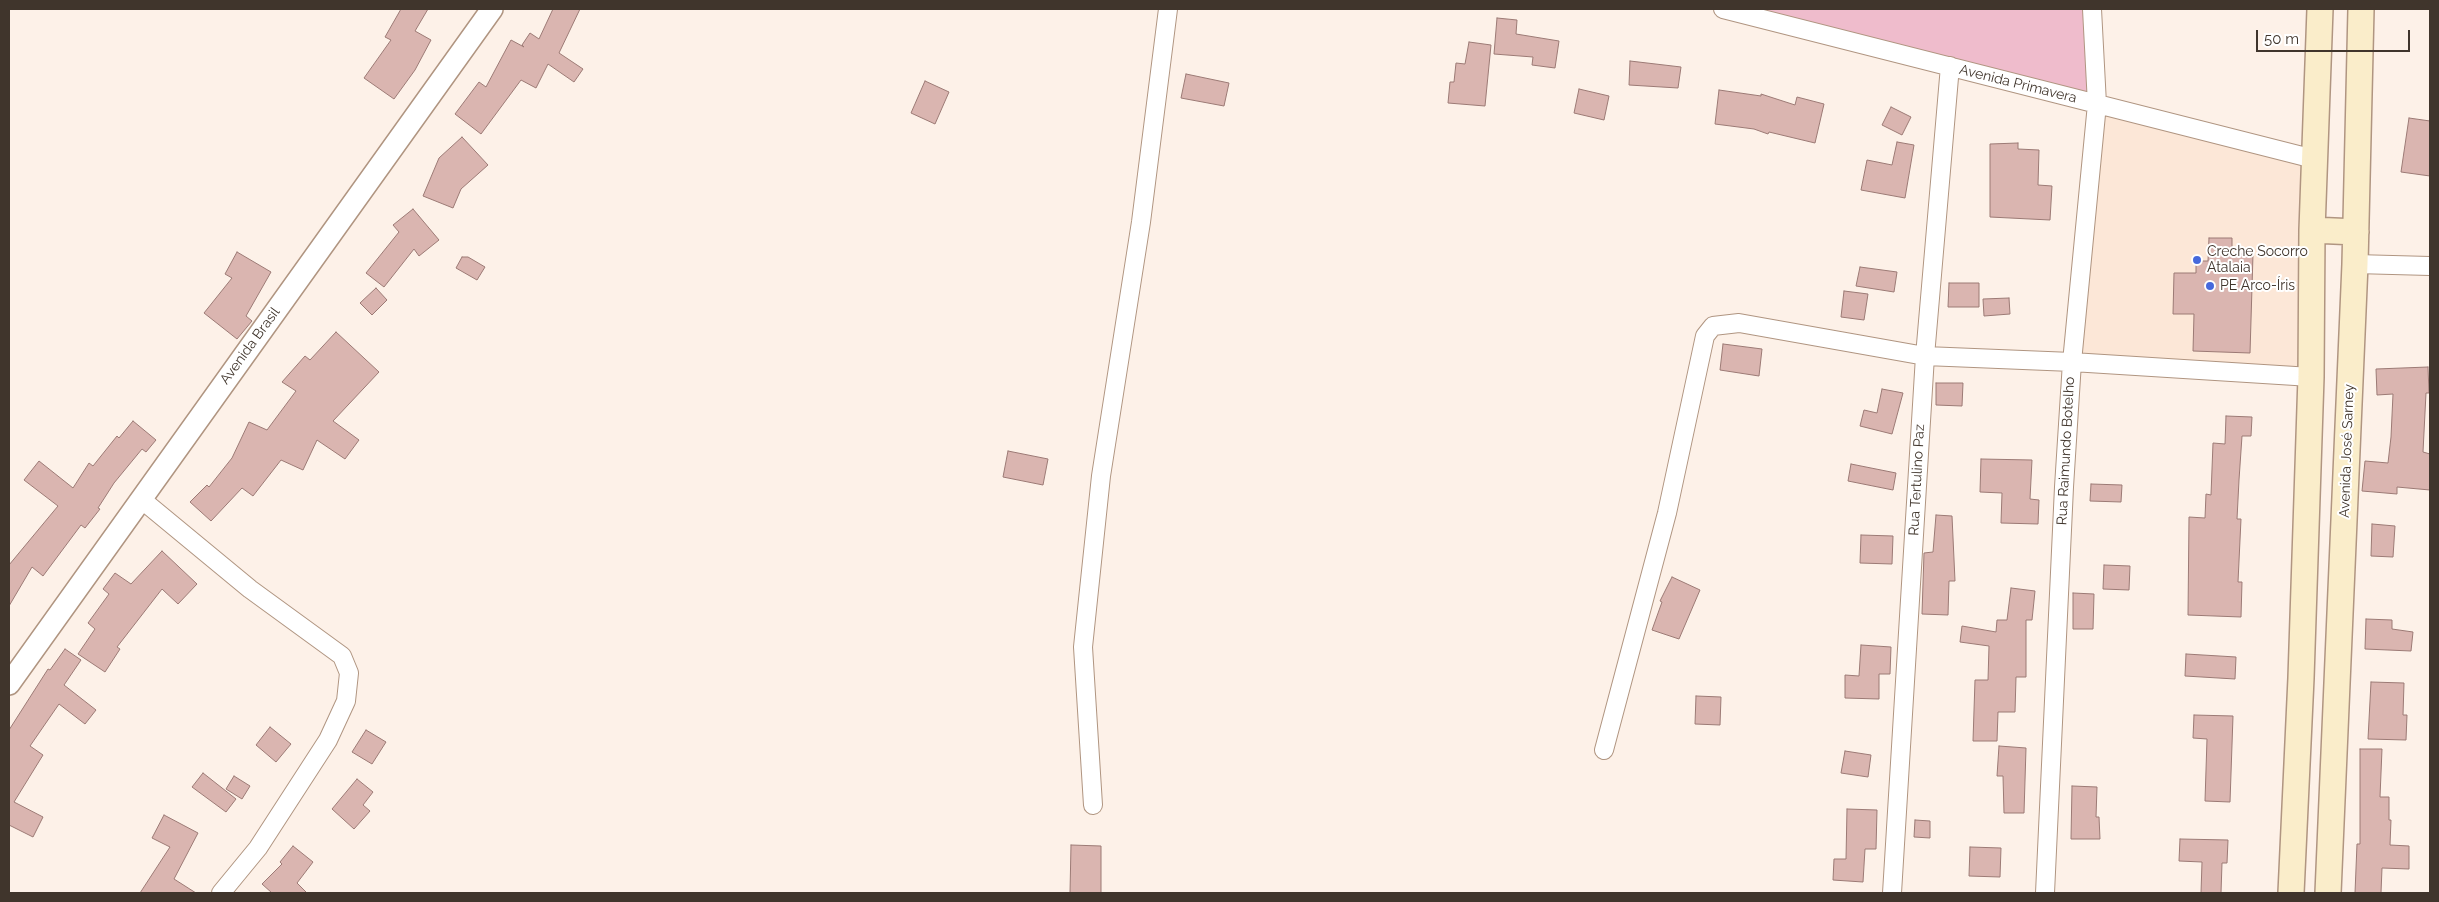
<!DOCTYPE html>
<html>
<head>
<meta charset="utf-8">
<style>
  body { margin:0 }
  #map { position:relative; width:2439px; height:902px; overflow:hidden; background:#fdf1e8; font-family:Raleway,sans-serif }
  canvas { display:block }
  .frame { position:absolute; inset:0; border:10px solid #40352c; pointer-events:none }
  .scale { position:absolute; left:2256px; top:30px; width:154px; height:22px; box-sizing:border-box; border:2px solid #40352c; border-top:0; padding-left:6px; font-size:15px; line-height:18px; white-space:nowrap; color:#40352c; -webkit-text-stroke:4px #fff; paint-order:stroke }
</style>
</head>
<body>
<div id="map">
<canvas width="2439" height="902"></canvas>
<div class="frame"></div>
<div class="scale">50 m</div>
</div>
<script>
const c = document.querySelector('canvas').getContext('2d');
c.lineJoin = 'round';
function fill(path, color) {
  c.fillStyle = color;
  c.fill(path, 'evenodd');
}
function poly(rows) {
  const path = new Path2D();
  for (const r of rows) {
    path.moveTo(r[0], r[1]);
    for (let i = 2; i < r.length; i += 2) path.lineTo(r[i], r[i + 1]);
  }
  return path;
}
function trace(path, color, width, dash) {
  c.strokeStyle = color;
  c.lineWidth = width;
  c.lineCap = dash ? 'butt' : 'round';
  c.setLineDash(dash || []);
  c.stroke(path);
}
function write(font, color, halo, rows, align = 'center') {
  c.font = font + ' Raleway,sans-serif';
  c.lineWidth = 4;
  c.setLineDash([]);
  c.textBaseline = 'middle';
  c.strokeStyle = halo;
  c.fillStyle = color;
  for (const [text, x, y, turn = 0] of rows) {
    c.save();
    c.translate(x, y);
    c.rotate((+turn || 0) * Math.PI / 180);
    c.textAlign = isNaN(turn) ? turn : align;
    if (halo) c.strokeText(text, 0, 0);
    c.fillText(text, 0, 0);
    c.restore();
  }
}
fill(poly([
  [2097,104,2314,159,2311,377,2072,362]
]), '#fce7d7');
fill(poly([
  [1723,9,2089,9,2097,104]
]), '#efbccc');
const building = poly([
  [401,9,428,9,415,31,431,40,415,70,394,99,364,78,391,40,385,37,401,9],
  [553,9,580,9,559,53,583,69,574,82,548,64,536,88,521,80,481,134,455,114,479,82,486,87,511,40,524,47,522,45,530,33,539,39,553,9],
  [1497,18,1517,20,1516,34,1559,41,1555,68,1532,65,1533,57,1494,54,1497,18],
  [1469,42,1491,45,1485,106,1448,103,1450,82,1454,82,1456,63,1465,64,1469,42],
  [1630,61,1681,67,1678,88,1629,85,1630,61],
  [1186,74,1229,83,1224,106,1181,98,1186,74],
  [925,81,949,92,935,124,911,113,925,81],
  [1579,89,1609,96,1604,120,1574,113,1579,89],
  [1719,90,1761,96,1761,94,1795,105,1797,97,1824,104,1815,143,1769,132,1768,134,1754,129,1715,124,1719,90],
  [1891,107,1911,117,1902,135,1882,125,1891,107],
  [2409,118,2430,121,2430,176,2401,172,2409,118],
  [462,137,488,165,461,189,453,208,423,196,439,158,462,137],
  [1897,142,1914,145,1905,198,1861,190,1867,160,1892,165,1897,142],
  [2018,143,2018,149,2039,150,2038,185,2052,186,2050,220,1990,217,1990,144,2018,143],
  [413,209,439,240,419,256,414,249,384,287,366,273,399,232,393,225,413,209],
  [2209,238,2232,238,2232,254,2253,254,2250,353,2193,351,2194,314,2173,314,2174,273,2196,273,2196,261,2208,261,2209,238],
  [237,252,271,272,246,316,252,321,237,339,204,313,232,278,225,274,237,252],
  [462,257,468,257,485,267,477,280,456,268,462,257],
  [1860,267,1897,272,1894,292,1856,286,1860,267],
  [1949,283,1979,283,1979,307,1948,307,1949,283],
  [376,288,387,300,372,315,360,303,376,288],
  [1844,291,1868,294,1864,320,1841,317,1844,291],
  [2009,298,2010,314,1984,316,1983,299,2009,298],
  [336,332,379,372,333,421,359,440,345,459,317,440,303,470,281,460,253,496,242,488,211,521,190,502,207,485,209,487,232,458,249,422,267,430,296,391,282,382,305,356,310,360,336,332],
  [1723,344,1762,349,1759,376,1720,370,1723,344],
  [2428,367,2429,393,2426,393,2423,452,2430,454,2430,490,2397,487,2397,494,2362,491,2365,461,2388,463,2391,437,2393,394,2377,395,2376,369,2428,367],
  [1936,383,1963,383,1962,406,1936,405,1936,383],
  [1882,389,1903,393,1892,434,1860,426,1864,410,1877,413,1882,389],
  [2226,416,2252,417,2251,436,2242,436,2239,480,2237,519,2241,519,2238,582,2242,582,2241,617,2188,615,2189,517,2205,518,2206,494,2211,495,2213,443,2225,444,2226,416],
  [133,421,156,440,146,452,142,449,114,483,98,508,100,509,85,528,81,525,43,576,32,567,9,606,9,565,58,506,24,480,39,461,73,488,89,463,93,466,117,436,119,438,133,421],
  [1008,451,1048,459,1043,485,1003,477,1008,451],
  [1981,459,2032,460,2030,499,2039,500,2038,524,2001,523,2002,493,1980,492,1981,459],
  [1851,464,1896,473,1893,490,1848,481,1851,464],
  [2091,484,2122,485,2121,502,2090,501,2091,484],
  [1936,515,1952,516,1955,581,1949,581,1948,615,1922,614,1924,553,1933,552,1936,515],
  [2372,524,2395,526,2393,557,2371,556,2372,524],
  [1861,535,1893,536,1892,564,1860,563,1861,535],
  [162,551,197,584,178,604,162,589,117,647,120,649,105,672,78,654,95,629,88,623,109,594,103,589,115,573,131,584,162,551],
  [2104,565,2130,566,2129,590,2103,589,2104,565],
  [1672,577,1700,590,1679,639,1652,630,1662,602,1660,601,1672,577],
  [2011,588,2035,591,2032,620,2026,620,2026,677,2016,677,2015,712,1998,712,1997,741,1973,741,1975,680,1988,680,1989,646,1960,642,1962,626,1996,632,1997,620,2007,620,2011,588],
  [2073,593,2094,594,2093,629,2073,629,2073,593],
  [2366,619,2392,620,2392,629,2413,632,2411,651,2365,649,2366,619],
  [1861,645,1891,647,1890,674,1879,674,1879,699,1845,698,1845,675,1859,676,1861,645],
  [65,649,81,660,64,685,96,710,85,724,59,704,30,746,43,755,14,802,43,817,33,837,9,825,9,730,48,669,50,670,65,649],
  [2186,654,2236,657,2235,679,2185,676,2186,654],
  [2371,682,2404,683,2403,715,2407,715,2406,740,2368,739,2371,682],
  [1696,696,1721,697,1720,725,1695,724,1696,696],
  [2194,715,2233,716,2230,802,2205,801,2207,739,2193,738,2194,715],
  [270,727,291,744,276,762,256,745,270,727],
  [366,730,386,742,372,764,352,752,366,730],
  [1999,746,2026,748,2024,813,2004,813,2003,776,1997,776,1999,746],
  [2360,749,2382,749,2380,797,2389,797,2389,820,2391,820,2390,845,2409,846,2409,869,2382,868,2381,893,2355,893,2357,844,2360,844,2360,749],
  [1845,751,1871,755,1868,777,1841,773,1845,751],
  [203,773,236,799,226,812,192,787,203,773],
  [234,776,250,786,242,799,226,789,234,776],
  [357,779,373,792,363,805,370,811,354,829,332,809,357,779],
  [2072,786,2097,787,2096,817,2099,817,2100,839,2071,839,2072,786],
  [1847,809,1877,810,1876,849,1865,849,1863,882,1833,880,1834,859,1846,859,1847,809],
  [164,815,198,833,174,879,196,893,140,893,170,847,152,838,164,815],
  [1915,820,1930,821,1930,838,1914,837,1915,820],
  [2180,839,2228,840,2227,863,2222,863,2221,893,2201,893,2202,862,2179,861,2180,839],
  [1071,845,1101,846,1101,893,1070,893,1071,845],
  [293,846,313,862,297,883,307,893,272,893,262,884,282,864,280,862,293,846],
  [1970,847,2001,848,2000,877,1969,876,1970,847]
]);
fill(building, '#dab5b0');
trace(building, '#9c7a75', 1);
const minor = poly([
  [1723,9,2314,159],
  [2355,264,2430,266],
  [141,499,250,589,342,656,349,673,346,701,328,740,258,848,221,893],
  [1604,750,1667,513,1705,336,1713,326,1739,323,1925,356,2072,362,2311,377],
  [1093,805,1083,647,1101,476,1141,222,1168,9],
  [1892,893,1925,356,1950,66],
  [2045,893,2064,487,2072,362,2097,104,2092,9]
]);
const tertiary = poly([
  [9,684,492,9]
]);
const secondary = poly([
  [2312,230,2356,232],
  [2291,893,2301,678,2311,377,2312,230,2320,9],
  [2328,893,2355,264,2361,9]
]);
trace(minor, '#b09581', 20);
trace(tertiary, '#b09581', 24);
trace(secondary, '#b09581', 28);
trace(minor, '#fff', 18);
trace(tertiary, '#fff', 21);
trace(secondary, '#faedca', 25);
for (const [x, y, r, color] of [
  [2197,260,5,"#4669dc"],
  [2210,286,5,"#4669dc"]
]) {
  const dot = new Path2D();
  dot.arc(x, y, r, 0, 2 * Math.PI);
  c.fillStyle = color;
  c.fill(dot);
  trace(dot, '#fff', 2);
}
write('14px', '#40352c', '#fff', [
  ["Avenida Primavera",2018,84,14],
  ["Avenida Brasil",250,346,-54],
  ["Rua Raimundo Botelho",2066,451,-87],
  ["Avenida José Sarney",2347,451,-88],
  ["Rua Tertulino Paz",1917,480,-87]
]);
write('14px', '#40352c', '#fff', [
  ["Creche Socorro",2207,252],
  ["Atalaia",2207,268],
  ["PE Arco-Íris",2220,286]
], 'left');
</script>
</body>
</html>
